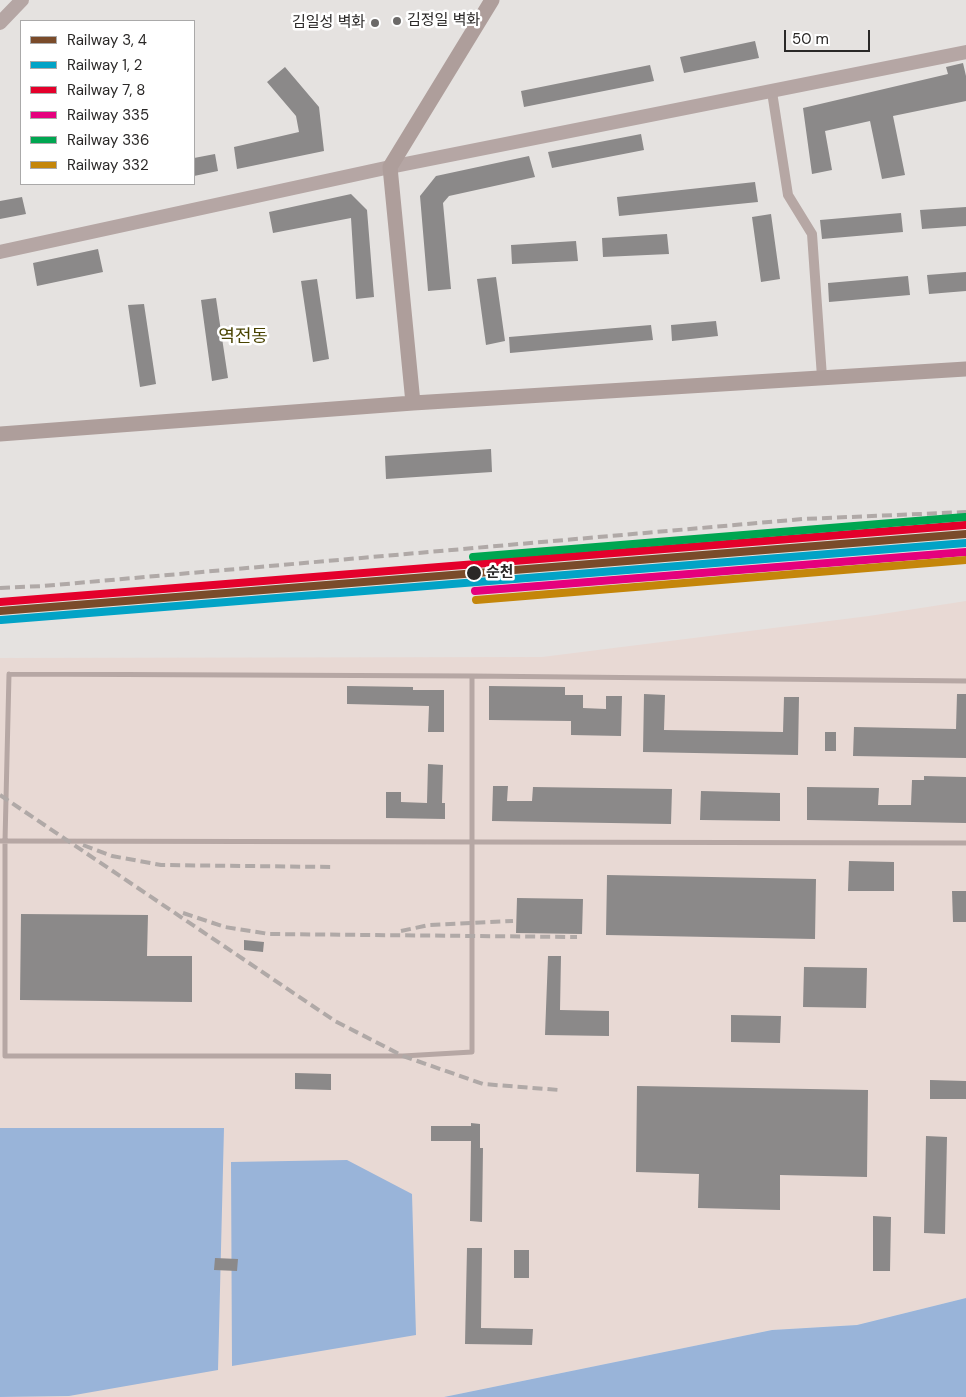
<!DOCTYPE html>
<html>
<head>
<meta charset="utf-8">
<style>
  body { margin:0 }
  #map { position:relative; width:966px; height:1397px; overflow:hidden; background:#e5e2e0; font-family:"DM Sans",sans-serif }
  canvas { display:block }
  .legend { position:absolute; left:20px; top:20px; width:175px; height:165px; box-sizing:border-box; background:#fff; border:1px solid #aaa9a9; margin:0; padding:6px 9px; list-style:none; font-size:15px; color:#2a2827 }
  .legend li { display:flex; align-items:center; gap:10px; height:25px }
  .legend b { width:25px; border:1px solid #aaa9a9 }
  .scale { position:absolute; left:784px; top:30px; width:86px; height:22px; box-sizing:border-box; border:2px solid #2a2827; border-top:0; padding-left:6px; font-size:15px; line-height:18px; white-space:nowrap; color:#2a2827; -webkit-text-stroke:4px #fff; paint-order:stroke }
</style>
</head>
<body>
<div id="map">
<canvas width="966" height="1397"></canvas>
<ul class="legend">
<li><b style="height:6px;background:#7a4b2a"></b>Railway 3, 4</li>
<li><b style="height:6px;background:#02a3c6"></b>Railway 1, 2</li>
<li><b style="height:6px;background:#e4002b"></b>Railway 7, 8</li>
<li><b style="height:6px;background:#e5007d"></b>Railway 335</li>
<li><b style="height:6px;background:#00a651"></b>Railway 336</li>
<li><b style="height:6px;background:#c4860a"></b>Railway 332</li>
</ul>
<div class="scale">50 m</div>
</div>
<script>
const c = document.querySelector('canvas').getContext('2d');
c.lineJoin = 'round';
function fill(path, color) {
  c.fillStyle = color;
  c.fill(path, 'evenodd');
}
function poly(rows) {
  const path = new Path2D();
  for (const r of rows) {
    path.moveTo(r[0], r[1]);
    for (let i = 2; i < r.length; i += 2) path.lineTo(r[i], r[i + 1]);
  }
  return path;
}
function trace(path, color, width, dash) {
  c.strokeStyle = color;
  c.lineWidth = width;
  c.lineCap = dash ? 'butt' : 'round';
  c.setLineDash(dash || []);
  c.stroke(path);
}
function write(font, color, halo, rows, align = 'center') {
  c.font = font + ' "DM Sans","Noto Sans KR",sans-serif';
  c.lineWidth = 5;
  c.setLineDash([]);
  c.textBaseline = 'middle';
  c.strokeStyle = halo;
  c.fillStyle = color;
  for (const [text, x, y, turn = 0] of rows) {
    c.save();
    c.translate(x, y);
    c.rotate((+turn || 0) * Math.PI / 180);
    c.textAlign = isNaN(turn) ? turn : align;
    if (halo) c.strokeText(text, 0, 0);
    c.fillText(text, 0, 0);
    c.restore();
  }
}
fill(poly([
  [966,601,966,1298,857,1325,772,1330,444,1397,0,1397,0,658,542,657,869,616]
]), '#e8d9d4');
fill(poly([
  [0,1128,224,1128,218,1370,69,1396,0,1397],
  [347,1160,412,1194,416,1335,232,1366,231,1162],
  [966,1298,966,1397,444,1397,772,1330,857,1325]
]), '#99b4d9');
fill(poly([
  [755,41,759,58,684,73,680,57],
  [963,63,966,76,966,101,893,116,905,175,882,179,870,121,825,131,832,170,812,174,803,108,948,74,946,67],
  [650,65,654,81,524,107,521,91],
  [285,67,319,107,324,151,237,169,234,147,299,132,296,116,267,82],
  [641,134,644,150,552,168,548,152],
  [215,154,218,171,194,176,194,158],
  [529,156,535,177,449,196,443,203,451,289,428,291,420,196,436,176],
  [755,182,758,202,619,216,617,197],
  [351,194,367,210,374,297,356,299,351,218,273,233,269,212],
  [22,197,26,214,0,219,0,201],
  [966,207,966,226,922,229,920,210],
  [901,213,903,232,822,239,820,220],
  [771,214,780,279,761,282,752,217],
  [667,234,669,254,603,257,602,238],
  [576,241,578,261,512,264,511,245],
  [98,249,103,272,37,286,33,263],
  [966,272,966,291,929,294,927,275],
  [908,276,910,295,829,302,828,283],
  [496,277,505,341,486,345,477,279],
  [317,279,329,359,313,362,301,281],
  [216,298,228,378,212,381,201,300],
  [144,304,156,384,140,387,128,305],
  [716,321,718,336,672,341,671,325],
  [651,325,653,340,510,353,509,337],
  [491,449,492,472,386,479,385,456],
  [347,686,413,687,413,690,444,690,444,732,428,732,429,706,347,704],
  [489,686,565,687,565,695,583,695,583,708,606,709,606,696,622,696,621,736,571,735,571,721,489,720],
  [644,694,665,695,664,730,783,732,784,697,799,697,798,755,643,752],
  [957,694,966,694,966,758,853,756,854,727,956,729],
  [825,732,836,732,836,751,825,751],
  [428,764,443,765,442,803,445,803,445,819,386,818,386,792,401,792,401,802,427,803],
  [924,776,966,777,966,823,807,820,807,787,879,788,878,805,911,805,912,780,924,780],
  [493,786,508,786,507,801,532,801,533,787,672,789,671,824,492,821],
  [701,791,780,793,780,821,700,820],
  [849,861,894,862,894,891,848,891],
  [607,875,816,879,815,939,606,935],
  [952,891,966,891,966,922,953,922],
  [517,898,583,899,582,934,516,933],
  [21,914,148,915,147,956,192,956,192,1002,20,1000],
  [244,940,264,942,263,952,244,950],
  [548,956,561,956,560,1010,609,1011,609,1036,545,1035],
  [804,967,867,968,866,1008,803,1007],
  [731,1015,781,1016,780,1043,731,1042],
  [295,1073,331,1074,331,1090,295,1089],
  [930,1080,966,1081,966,1099,930,1099],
  [637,1086,868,1090,867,1177,780,1175,780,1210,698,1208,699,1174,636,1172],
  [471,1123,480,1124,480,1148,483,1148,482,1222,470,1221,471,1141,431,1141,431,1126,471,1126],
  [926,1136,947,1137,945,1234,924,1233],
  [873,1216,891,1217,890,1271,873,1271],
  [467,1248,482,1248,481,1328,533,1329,532,1345,465,1344],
  [514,1250,529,1250,529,1278,514,1278],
  [215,1258,238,1259,237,1271,214,1270]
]), '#8b8989');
trace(poly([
  [9,674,472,676,472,1052,403,1056,5,1056,5,841,9,674],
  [472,676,966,681],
  [0,841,966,843]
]), '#b6a7a4', 5);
trace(poly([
  [772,92,788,195,812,234,822,377]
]), '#b6a7a4', 10);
trace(poly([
  [0,23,22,0],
  [0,252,390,167,966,52]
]), '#b5a6a4', 14);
trace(poly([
  [413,403,390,167,492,0],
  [0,434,413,403,966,369]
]), '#ae9e9b', 15);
trace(poly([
  [0,588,43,586,803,519,966,512],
  [0,795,335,1021,403,1056,483,1084,559,1090],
  [83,845,112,856,161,865,332,867],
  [183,913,225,927,269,934,577,937],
  [401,931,429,925,513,921]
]), '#b0a9a7', 4, [10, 5]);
trace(poly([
  [0,611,966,534]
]), '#7a4b2a', 8);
trace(poly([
  [1,620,966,543]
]), '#02a3c6', 8);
trace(poly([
  [0,602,965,525]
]), '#e4002b', 8);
trace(poly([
  [475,591,966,552]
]), '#e5007d', 8);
trace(poly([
  [473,557,965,517]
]), '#00a651', 8);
trace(poly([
  [476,600,966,560]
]), '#c4860a', 8);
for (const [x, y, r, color] of [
  [397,21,5,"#6b6968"],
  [375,23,5,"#6b6968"],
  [474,573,8,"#2a2827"]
]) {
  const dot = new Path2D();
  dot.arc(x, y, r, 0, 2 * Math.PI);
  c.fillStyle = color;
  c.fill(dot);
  trace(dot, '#fff', 2);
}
write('15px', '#2a2827', '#fff', [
  ["김정일 벽화",407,21],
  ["김일성 벽화",365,23,"right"]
], 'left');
write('bold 15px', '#2a2827', '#fff', [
  ["순천",486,573]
], 'left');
write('18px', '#494300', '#fff', [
  ["역전동",243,337]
]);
</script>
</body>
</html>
